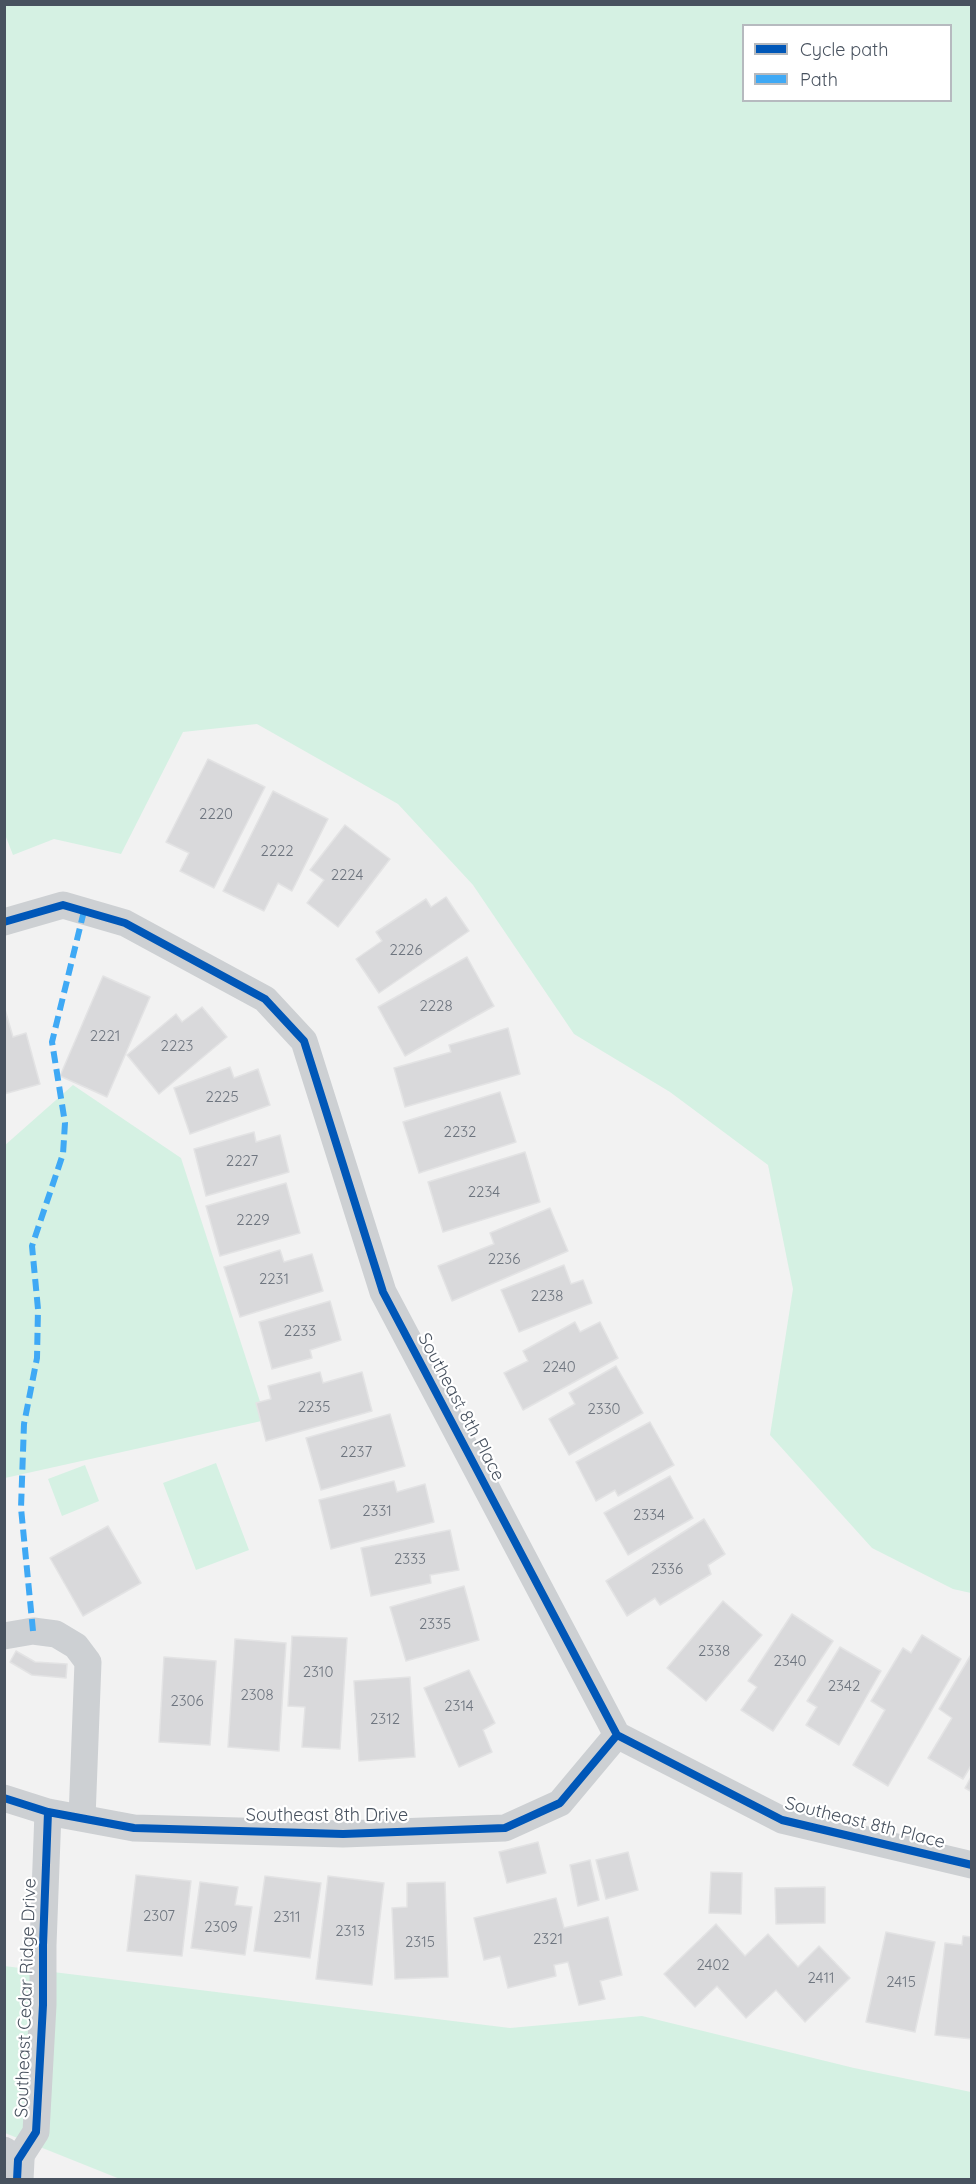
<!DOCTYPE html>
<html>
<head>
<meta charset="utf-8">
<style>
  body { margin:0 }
  #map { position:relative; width:976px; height:2184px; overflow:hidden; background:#f2f2f2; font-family:Quicksand,sans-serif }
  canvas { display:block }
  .frame { position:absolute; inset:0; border:6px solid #48525f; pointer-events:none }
  .legend { position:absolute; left:742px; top:24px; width:210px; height:78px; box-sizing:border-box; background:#fff; border:2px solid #b6babf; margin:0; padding:8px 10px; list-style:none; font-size:18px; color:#48525f }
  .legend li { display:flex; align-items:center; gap:12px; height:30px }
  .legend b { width:30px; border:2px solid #b6babf }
</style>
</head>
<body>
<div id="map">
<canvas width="976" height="2184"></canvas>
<div class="frame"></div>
<ul class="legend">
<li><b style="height:8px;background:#0057b8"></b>Cycle path</li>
<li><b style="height:8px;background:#3fa9f5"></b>Path</li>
</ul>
</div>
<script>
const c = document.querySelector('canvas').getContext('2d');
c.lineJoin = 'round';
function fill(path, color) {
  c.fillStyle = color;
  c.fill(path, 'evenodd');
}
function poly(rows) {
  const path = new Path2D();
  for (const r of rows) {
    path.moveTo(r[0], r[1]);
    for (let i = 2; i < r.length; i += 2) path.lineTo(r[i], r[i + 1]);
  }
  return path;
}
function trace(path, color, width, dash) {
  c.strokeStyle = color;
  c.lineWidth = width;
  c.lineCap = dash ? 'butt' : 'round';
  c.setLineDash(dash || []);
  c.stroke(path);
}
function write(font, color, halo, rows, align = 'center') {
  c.font = font + ' Quicksand,sans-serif';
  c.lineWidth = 4.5;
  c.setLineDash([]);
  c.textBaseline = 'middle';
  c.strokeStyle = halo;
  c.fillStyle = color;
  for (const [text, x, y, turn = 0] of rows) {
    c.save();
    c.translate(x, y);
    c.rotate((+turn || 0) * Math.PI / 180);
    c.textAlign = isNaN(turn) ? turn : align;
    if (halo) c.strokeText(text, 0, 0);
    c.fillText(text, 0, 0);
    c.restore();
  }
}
fill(poly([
  [5,4,971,5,971,1593,953,1589,872,1548,770,1435,793,1289,768,1165,670,1092,574,1034,473,885,398,804,257,724,183,732,121,854,54,839,13,855,4,832],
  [744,26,950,26,950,100,744,100],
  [73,1085,181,1158,266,1420,5,1478,4,1146],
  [216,1463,249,1550,196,1570,163,1483],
  [85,1465,99,1501,62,1516,48,1479],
  [4,1966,510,2028,642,2016,854,2068,971,2092,971,2179,120,2179,5,2133]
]), '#d5f1e3');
const building = poly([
  [208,759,265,787,214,888,180,871,189,853,166,842,208,759],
  [273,791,328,819,292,891,278,883,264,911,223,891,273,791],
  [345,825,390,859,338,927,307,903,324,880,310,870,345,825],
  [446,897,469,931,379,993,356,959,382,941,376,932,426,899,431,907,446,897],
  [467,957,494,1006,405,1056,378,1007,467,957],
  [103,976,150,997,107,1097,60,1076,103,976],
  [4,1006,13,1037,26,1033,40,1084,4,1094,4,1006],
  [202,1007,227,1037,159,1094,127,1055,176,1014,182,1022,202,1007],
  [508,1028,520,1074,405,1107,394,1068,451,1052,449,1045,508,1028],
  [230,1067,234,1078,258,1069,270,1105,190,1134,174,1088,230,1067],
  [500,1092,516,1142,419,1173,403,1122,500,1092],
  [254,1132,256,1142,280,1135,289,1172,206,1196,194,1149,254,1132],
  [525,1152,540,1202,443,1232,428,1182,525,1152],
  [286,1183,300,1233,220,1256,206,1206,286,1183],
  [550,1208,568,1251,452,1301,438,1266,494,1244,490,1233,550,1208],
  [280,1250,284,1262,312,1254,323,1291,240,1317,224,1267,280,1250],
  [564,1265,571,1284,583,1280,592,1303,519,1332,501,1290,564,1265],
  [330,1301,341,1340,310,1350,312,1358,272,1369,259,1322,330,1301],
  [575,1322,580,1332,600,1322,618,1358,523,1410,504,1373,528,1361,523,1351,575,1322],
  [616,1366,643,1413,569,1455,549,1419,575,1404,569,1393,616,1366],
  [320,1372,323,1383,362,1372,372,1411,266,1441,256,1403,271,1399,268,1386,320,1372],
  [390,1414,405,1466,321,1490,306,1438,390,1414],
  [650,1422,674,1465,618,1496,615,1490,596,1501,576,1462,650,1422],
  [670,1476,693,1518,628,1555,604,1513,670,1476],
  [394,1481,397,1492,425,1484,434,1522,331,1549,319,1500,394,1481],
  [704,1519,725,1554,708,1565,711,1574,660,1605,655,1598,627,1616,606,1581,704,1519],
  [108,1526,141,1583,83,1616,50,1558,108,1526],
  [450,1530,459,1570,430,1575,431,1583,371,1596,361,1548,450,1530],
  [464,1586,479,1640,406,1661,390,1607,464,1586],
  [723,1601,762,1635,706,1701,667,1668,723,1601],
  [792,1614,833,1641,773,1731,741,1710,757,1687,748,1681,792,1614],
  [922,1635,961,1659,888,1786,853,1765,885,1710,871,1701,903,1648,911,1653,922,1635],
  [292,1636,347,1638,340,1749,302,1747,305,1707,288,1706,292,1636],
  [235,1639,286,1643,279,1751,228,1747,235,1639],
  [840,1647,881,1671,839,1745,806,1725,817,1707,807,1701,840,1647],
  [16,1651,35,1662,67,1664,66,1678,32,1675,10,1662,16,1651],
  [972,1653,972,1764,963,1779,928,1758,952,1718,939,1709,972,1653],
  [164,1657,216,1661,210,1745,159,1742,164,1657],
  [469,1670,495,1723,483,1730,492,1752,459,1767,424,1688,469,1670],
  [410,1677,415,1757,359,1761,354,1681,410,1677],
  [972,1775,972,1792,965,1788,972,1775],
  [538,1842,546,1873,507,1883,499,1852,538,1842],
  [628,1852,638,1890,606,1899,596,1860,628,1852],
  [590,1860,599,1900,578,1906,570,1865,590,1860],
  [711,1872,742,1873,741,1914,709,1913,711,1872],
  [136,1875,191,1881,182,1956,127,1951,136,1875],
  [265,1876,321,1883,310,1958,254,1951,265,1876],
  [328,1876,384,1883,372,1985,316,1979,328,1876],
  [200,1882,238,1887,235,1905,252,1907,245,1955,191,1948,200,1882],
  [445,1882,448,1977,395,1979,392,1908,407,1907,407,1883,445,1882],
  [825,1887,825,1923,776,1924,775,1888,825,1887],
  [556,1898,564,1928,608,1917,622,1975,600,1981,605,1999,579,2005,568,1962,554,1965,556,1976,508,1988,500,1956,484,1960,474,1918,556,1898],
  [716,1924,745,1956,768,1934,798,1967,819,1946,850,1978,805,2022,776,1990,746,2018,717,1986,695,2007,664,1974,716,1924],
  [886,1932,935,1942,915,2032,866,2022,886,1932],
  [963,1936,972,1937,972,2039,935,2035,945,1943,962,1945,963,1936]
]);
fill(building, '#d9d9db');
trace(building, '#e3e3e4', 1.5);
trace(poly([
  [4,922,63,905,125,923,265,999,304,1041,383,1292,617,1735,782,1820,972,1865],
  [4,1636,33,1631,56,1634,76,1646,88,1662,82,1818],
  [4,1798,48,1812,134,1828,343,1834,505,1828,560,1803,617,1735],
  [4,2150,18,2160,36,2132,43,2005,43,1945,48,1812]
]), '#cdd0d3', 27);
trace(poly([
  [17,2180,18,2160]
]), '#cdd0d3', 33);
trace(poly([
  [33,1631,21,1508,24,1424,37,1358,38,1309,32,1246,63,1154,65,1123,52,1042,84,911]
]), '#3fa9f5', 6, [12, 6]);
trace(poly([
  [4,922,63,905,125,923,265,999,304,1041,383,1292,617,1735,782,1820,972,1865],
  [4,1798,48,1812,134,1828,343,1834,505,1828,560,1803,617,1735],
  [17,2180,18,2160,36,2132,43,2005,43,1945,48,1812]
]), '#0057b8', 8);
write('15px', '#6e757f', null, [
  ["2220",216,814],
  ["2222",277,851],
  ["2224",347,875],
  ["2226",406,950],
  ["2228",436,1006],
  ["2221",105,1036],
  ["2223",177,1046],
  ["2225",222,1097],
  ["2232",460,1132],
  ["2227",242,1161],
  ["2234",484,1192],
  ["2229",253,1220],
  ["2236",504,1259],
  ["2231",274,1279],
  ["2238",547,1296],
  ["2233",300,1331],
  ["2240",559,1367],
  ["2235",314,1407],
  ["2330",604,1409],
  ["2237",356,1452],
  ["2331",377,1511],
  ["2334",649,1515],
  ["2333",410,1559],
  ["2336",667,1569],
  ["2335",435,1624],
  ["2338",714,1651],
  ["2340",790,1661],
  ["2310",318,1672],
  ["2342",844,1686],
  ["2308",257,1695],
  ["2306",187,1701],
  ["2314",459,1706],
  ["2312",385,1719],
  ["2307",159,1916],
  ["2311",287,1917],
  ["2309",221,1927],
  ["2313",350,1931],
  ["2321",548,1939],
  ["2315",420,1942],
  ["2402",713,1965],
  ["2411",821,1978],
  ["2415",901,1982]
]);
write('18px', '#48525f', '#fff', [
  ["Southeast 8th Place",461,1407,62],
  ["Southeast 8th Drive",327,1816],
  ["Southeast 8th Place",865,1823,14],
  ["Southeast Cedar Ridge Drive",26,1998,-88]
]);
</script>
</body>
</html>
